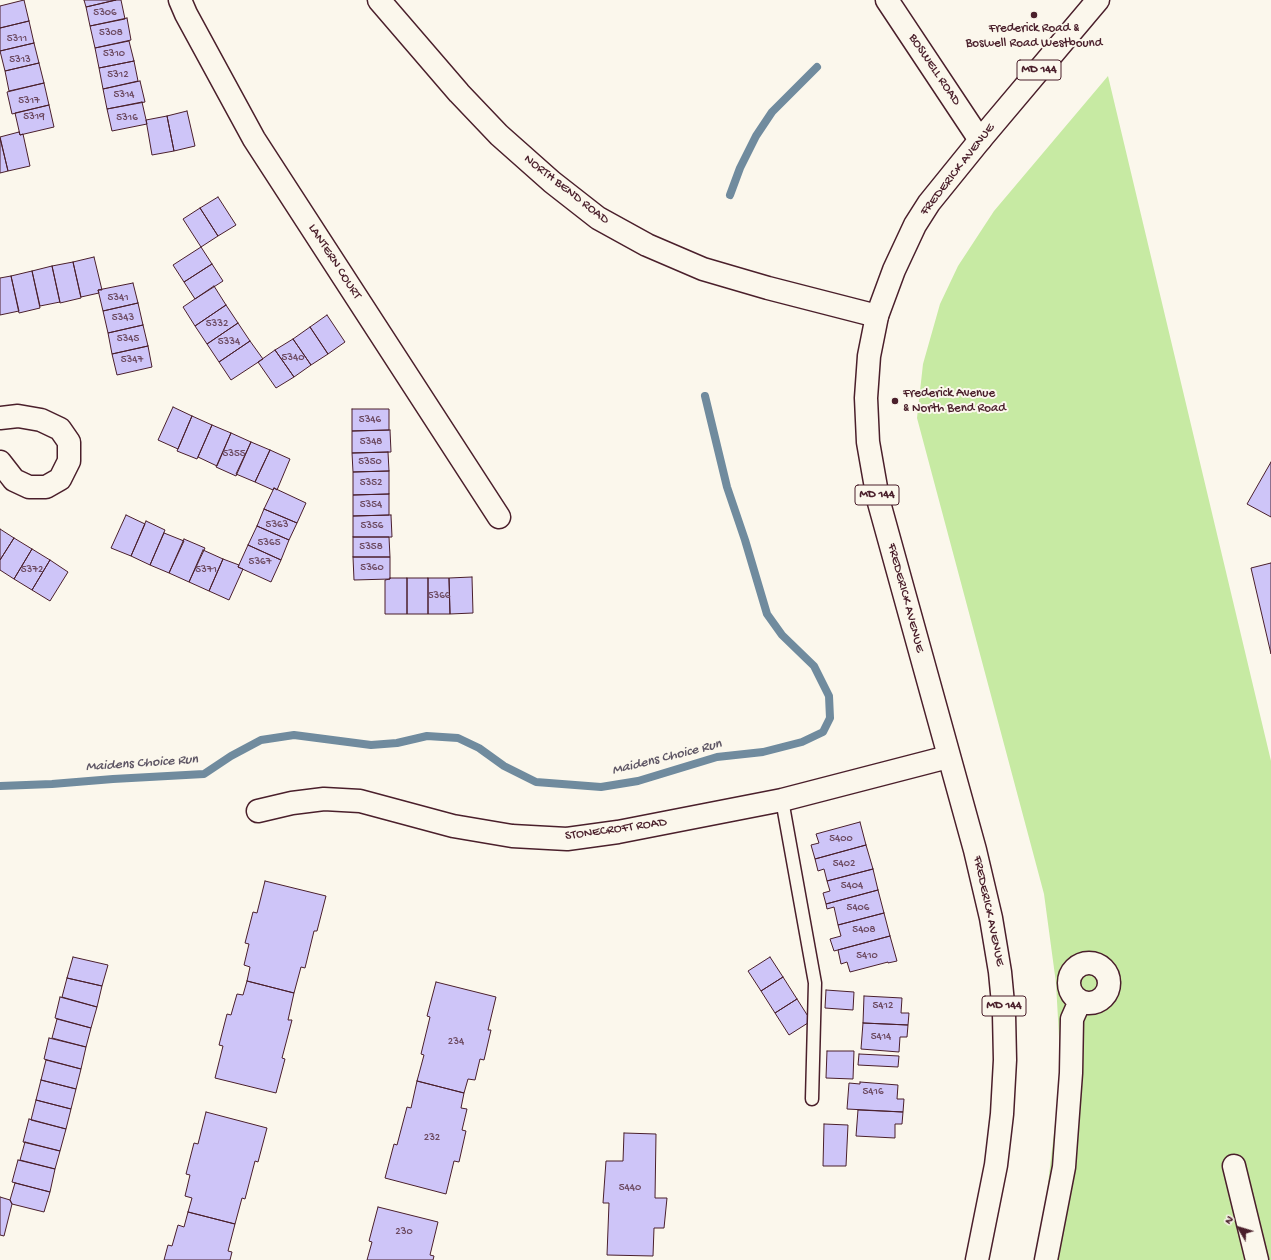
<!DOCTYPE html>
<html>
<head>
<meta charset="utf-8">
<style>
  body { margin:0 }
  #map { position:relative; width:1271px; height:1260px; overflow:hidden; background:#fbf7ec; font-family:"Gochi Hand",sans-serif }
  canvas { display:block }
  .north { position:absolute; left:1219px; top:1208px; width:40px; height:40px; -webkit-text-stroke:3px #fbf7ec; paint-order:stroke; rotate:308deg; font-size:11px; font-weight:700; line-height:16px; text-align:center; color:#4a1f2b }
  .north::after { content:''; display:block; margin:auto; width:14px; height:18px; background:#4a1f2b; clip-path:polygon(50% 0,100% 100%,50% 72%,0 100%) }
</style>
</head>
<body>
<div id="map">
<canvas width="1271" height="1260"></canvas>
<div class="north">N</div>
</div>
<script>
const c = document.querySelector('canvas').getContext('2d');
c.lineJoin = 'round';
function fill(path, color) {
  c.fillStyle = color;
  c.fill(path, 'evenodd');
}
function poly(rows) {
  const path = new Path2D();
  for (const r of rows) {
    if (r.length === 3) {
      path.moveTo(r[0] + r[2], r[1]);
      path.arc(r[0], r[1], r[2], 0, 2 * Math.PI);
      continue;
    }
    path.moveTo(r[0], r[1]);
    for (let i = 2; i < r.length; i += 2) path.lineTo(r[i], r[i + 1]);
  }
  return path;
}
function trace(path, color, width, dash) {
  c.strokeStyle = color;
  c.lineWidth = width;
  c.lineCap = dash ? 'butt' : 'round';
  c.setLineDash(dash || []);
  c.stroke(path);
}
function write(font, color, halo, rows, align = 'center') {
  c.font = font + ' "Gochi Hand",sans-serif';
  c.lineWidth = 4;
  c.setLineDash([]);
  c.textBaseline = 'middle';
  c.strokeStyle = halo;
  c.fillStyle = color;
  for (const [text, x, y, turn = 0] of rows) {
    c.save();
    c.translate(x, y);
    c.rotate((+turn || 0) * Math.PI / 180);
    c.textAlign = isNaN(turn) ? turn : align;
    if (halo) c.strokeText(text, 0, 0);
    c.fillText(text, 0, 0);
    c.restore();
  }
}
fill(poly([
  [1108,76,1271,761,1271,1260,1036,1260,1044,1218,1061,1073,1056,983,1044,894,917,418,923,364,940,304,958,266,994,211]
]), '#c7eaa3');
trace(poly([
  [730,195,740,168,756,136,772,112,817,67],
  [0,786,52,784,113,779,204,774,231,756,261,740,294,735,371,745,397,743,427,736,458,738,479,748,504,766,536,782,601,787,638,781,717,757,763,752,802,742,823,732,830,718,829,696,814,666,782,635,767,614,745,540,727,487,705,396]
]), '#708b9e', 8);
const building = poly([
  [24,0,29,21,0,28,0,6,24,0],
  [84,0,116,0,86,7,84,0],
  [116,0,121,0,125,19,90,26,86,7,116,0],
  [127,18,131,40,95,48,90,26,127,18],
  [29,21,34,43,0,51,0,28,29,21],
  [129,41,134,61,99,68,95,48,129,41],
  [34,43,39,63,5,71,0,51,34,43],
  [134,61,138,81,103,89,99,68,134,61],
  [39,63,44,83,9,91,5,71,39,63],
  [140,81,145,102,107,109,103,89,140,81],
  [44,83,49,105,12,114,7,92,44,83],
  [142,102,147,124,112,131,107,109,142,102],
  [49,105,54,127,20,135,15,113,49,105],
  [187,111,195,146,174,151,167,116,187,111],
  [167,116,174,151,152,155,146,120,167,116],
  [19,132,20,135,23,134,30,166,8,171,0,137,19,132],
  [0,138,8,171,0,173,0,138],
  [218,197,236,225,218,236,200,208,218,197],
  [200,208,218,236,201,247,183,219,200,208],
  [201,247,212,264,184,282,173,265,201,247],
  [94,257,102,290,98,290,99,293,81,297,73,262,94,257],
  [73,262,81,298,60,303,52,266,73,262],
  [212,264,223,281,195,299,184,282,212,264],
  [52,266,60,302,40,306,32,271,52,266],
  [32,271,40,308,19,313,11,276,32,271],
  [11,276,19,311,0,315,0,278,11,276],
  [133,283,138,303,103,311,98,290,133,283],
  [214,286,226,305,195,326,183,307,214,286],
  [138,303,143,325,108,333,103,311,138,303],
  [226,305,238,323,207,344,195,326,226,305],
  [327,315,345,342,328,354,310,327,327,315],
  [238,323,250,341,219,362,207,344,238,323],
  [143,325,148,346,112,354,108,333,143,325],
  [310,327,328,354,311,365,293,339,310,327],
  [293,339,311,365,294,377,275,350,293,339],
  [250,341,263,359,231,380,219,362,250,341],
  [148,346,152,367,117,375,112,354,148,346],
  [275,350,294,377,276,388,258,362,275,350],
  [173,407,192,416,178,449,158,440,173,407],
  [352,409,389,409,389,430,352,431,352,409],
  [192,416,212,425,197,459,177,451,192,416],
  [212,425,231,433,217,466,198,457,212,425],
  [390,430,391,452,352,453,352,431,390,430],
  [231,433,251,442,236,476,216,467,231,433],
  [251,442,270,450,255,482,236,474,251,442],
  [270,450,290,459,277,490,274,488,273,490,255,482,270,450],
  [388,452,389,471,353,472,352,453,388,452],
  [1271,462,1271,517,1247,504,1271,462],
  [389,471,389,494,353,495,353,472,389,471],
  [274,488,306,503,297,523,264,509,274,488],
  [389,494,389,515,353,516,353,495,389,494],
  [264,509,297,523,289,540,257,526,264,509],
  [126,515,145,524,131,556,111,548,126,515],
  [391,515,392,537,353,537,353,516,391,515],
  [146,521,165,530,150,565,131,556,146,521],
  [257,526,289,540,281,560,248,545,257,526],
  [0,529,14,538,0,560,0,529],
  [164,533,184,541,169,573,150,565,164,533],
  [353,537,389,537,390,557,353,557,353,537],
  [14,538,32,549,14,579,0,570,0,560,14,538],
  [184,539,205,548,189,582,169,573,184,539],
  [248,545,281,560,271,582,238,567,248,545],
  [32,549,50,560,32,590,14,579,32,549],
  [203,550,223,559,209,591,189,582,203,550],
  [353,557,390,557,390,579,354,580,353,557],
  [223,559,239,565,238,567,243,569,229,600,209,591,223,559],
  [50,560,68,572,50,601,32,590,50,560],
  [1271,563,1271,654,1251,568,1271,563],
  [472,577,473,613,450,614,449,578,472,577],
  [390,578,407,578,407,614,385,614,385,580,390,579,390,578],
  [407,578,428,578,428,614,407,614,407,578],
  [428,578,449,578,450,614,428,614,428,578],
  [860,822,866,845,815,859,811,845,819,843,816,834,860,822],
  [866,845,873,869,827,881,824,869,818,871,815,859,866,845],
  [873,869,878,890,826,904,823,893,830,891,827,881,873,869],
  [265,881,326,896,317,931,314,931,305,968,301,967,294,993,247,981,250,967,244,965,249,944,245,943,253,912,257,913,265,881],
  [878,890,884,913,838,925,834,907,827,909,826,904,878,890],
  [884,913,890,936,834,951,830,939,841,936,838,925,884,913],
  [890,936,897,961,888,963,888,962,850,972,847,962,841,964,838,950,890,936],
  [73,957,108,965,102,986,67,978,73,957],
  [770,957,783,977,761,991,748,971,770,957],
  [783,977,797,999,775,1013,761,991,783,977],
  [67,978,102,986,97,1007,62,997,67,978],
  [247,981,294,993,288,1020,292,1020,282,1058,285,1059,276,1093,215,1078,223,1046,219,1045,227,1014,231,1015,237,994,243,995,247,981],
  [436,982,496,997,488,1030,491,1030,484,1060,480,1059,475,1080,468,1079,464,1093,417,1081,424,1055,421,1054,430,1017,427,1016,436,982],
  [826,990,854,992,853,1010,825,1008,826,990],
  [864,996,902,998,901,1013,909,1013,908,1025,863,1023,864,996],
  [60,997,97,1007,91,1028,55,1018,60,997],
  [797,999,811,1021,789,1035,775,1013,797,999],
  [57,1019,91,1028,86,1047,52,1038,57,1019],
  [863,1023,908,1025,907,1037,900,1037,899,1052,861,1049,863,1023],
  [49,1038,86,1047,81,1069,44,1059,49,1038],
  [827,1051,854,1051,853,1079,826,1078,827,1051],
  [859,1054,899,1056,898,1067,858,1065,859,1054],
  [46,1060,81,1069,76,1089,41,1080,46,1060],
  [41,1080,76,1089,71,1109,36,1100,41,1080],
  [417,1081,464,1093,461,1108,467,1109,462,1130,466,1131,459,1162,454,1161,446,1194,385,1178,394,1144,397,1145,407,1107,411,1108,417,1081],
  [860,1082,898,1085,897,1099,904,1099,903,1112,847,1109,849,1083,860,1084,860,1082],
  [36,1100,71,1109,66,1129,31,1120,36,1100],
  [858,1110,903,1112,902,1124,895,1124,895,1138,856,1136,858,1110],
  [206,1112,267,1128,258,1162,255,1161,245,1199,242,1198,235,1224,188,1212,192,1198,185,1196,190,1175,186,1174,194,1143,198,1144,206,1112],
  [29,1119,66,1129,60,1151,23,1142,29,1119],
  [824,1124,848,1125,846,1166,823,1166,824,1124],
  [624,1133,656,1134,655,1198,667,1198,664,1228,654,1228,653,1256,607,1255,609,1203,603,1203,606,1161,623,1161,624,1133],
  [25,1142,60,1151,55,1169,20,1160,25,1142],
  [18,1160,55,1169,50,1192,12,1182,18,1160],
  [15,1183,50,1192,44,1212,12,1204,10,1200,15,1183],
  [0,1197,10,1200,12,1204,4,1236,0,1235,0,1197],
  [378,1207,438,1222,430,1255,434,1256,433,1260,367,1260,372,1242,369,1241,378,1207],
  [188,1212,235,1224,228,1251,232,1252,230,1260,164,1260,168,1245,172,1246,178,1225,184,1227,188,1212]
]);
fill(building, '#cec5f8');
trace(building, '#4a1f2b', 1);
const lane = poly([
  [782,800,815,983,812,1099]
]);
const street = poly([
  [180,0,186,14,254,139,499,517],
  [379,0,459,93,499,135,552,182,598,218,647,245,703,269,768,288,877,316],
  [887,0,980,140],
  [0,418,18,416,41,420,60,429,69,442,69,461,60,479,46,487,29,487,14,480,0,462],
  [258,811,292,803,324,799,360,801,453,826,512,836,567,839,618,832,782,800,948,757],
  [1089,983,20],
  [1234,1166,1257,1260],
  [1046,1260,1064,1167,1071,1073,1072,1019,1080,1001]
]);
const primary = poly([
  [977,1260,996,1165,1002,1114,1005,1060,1004,1014,1000,972,991,918,975,850,878,499,868,442,866,398,869,356,877,316,894,270,915,225,929,203,980,140,1098,0]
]);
trace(lane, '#4a1f2b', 15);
trace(street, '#4a1f2b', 25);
trace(primary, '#4a1f2b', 25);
trace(lane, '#fbf7ec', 12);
trace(street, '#fbf7ec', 22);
trace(primary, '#fbf7ec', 22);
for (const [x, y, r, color] of [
  [1034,15,4,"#4a1f2b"],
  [895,401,4,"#4a1f2b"]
]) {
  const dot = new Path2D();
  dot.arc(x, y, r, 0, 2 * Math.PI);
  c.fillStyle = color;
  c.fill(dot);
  trace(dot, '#fbf7ec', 1.5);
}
write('11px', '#6b485e', null, [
  ["5306",105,13],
  ["5308",111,33],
  ["5311",17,39],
  ["5310",114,54],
  ["5313",20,60],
  ["5312",118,75],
  ["5314",124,95],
  ["5317",29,101],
  ["5319",34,117],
  ["5316",127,118],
  ["5341",118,298],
  ["5343",123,318],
  ["5332",217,324],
  ["5345",128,339],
  ["5334",229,342],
  ["5340",293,358],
  ["5347",132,360],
  ["5346",370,420],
  ["5348",371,442],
  ["5355",234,454],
  ["5350",370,462],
  ["5352",371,483],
  ["5354",371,505],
  ["5363",277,525],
  ["5356",372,526],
  ["5365",269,543],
  ["5358",371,547],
  ["5367",260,562],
  ["5360",372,568],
  ["5372",32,570],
  ["5371",206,570],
  ["5366",439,596],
  ["5400",841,839],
  ["5402",844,864],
  ["5404",852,886],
  ["5406",858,908],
  ["5408",864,930],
  ["5410",867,956],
  ["5412",883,1006],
  ["5414",881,1037],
  ["234",456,1042],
  ["5416",873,1092],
  ["232",432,1138],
  ["5440",630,1188],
  ["230",404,1232]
]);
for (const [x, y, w] of [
  [1039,70,44],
  [877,495,44],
  [1004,1006,44]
]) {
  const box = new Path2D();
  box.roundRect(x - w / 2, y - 10, w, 20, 3);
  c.fillStyle = '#fbf7ec';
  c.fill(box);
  trace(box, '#4a1f2b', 1);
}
write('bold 12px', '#4a1f2b', null, [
  ["MD 144",1039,70],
  ["MD 144",877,495],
  ["MD 144",1004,1006]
]);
write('13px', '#4a1f2b', '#fbf7ec', [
  ["Frederick Road &",1034,29],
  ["Boswell Road Westbound",1034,44],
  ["Frederick Avenue",903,394,"left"],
  ["& North Bend Road",903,409,"left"]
]);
write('13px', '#4a1f2b', '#fbf7ec', [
  ["BOSWELL ROAD",934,70,56],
  ["FREDERICK AVENUE",958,170,-52],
  ["NORTH BEND ROAD",566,190,38],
  ["LANTERN COURT",334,262,57],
  ["FREDERICK AVENUE",905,598,75],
  ["STONECROFT ROAD",616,830,-8],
  ["FREDERICK AVENUE",988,911,78]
]);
write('italic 14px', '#5d5564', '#fbf7ec', [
  ["Maidens Choice Run",667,758,-14],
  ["Maidens Choice Run",142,764,-4]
]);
</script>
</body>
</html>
